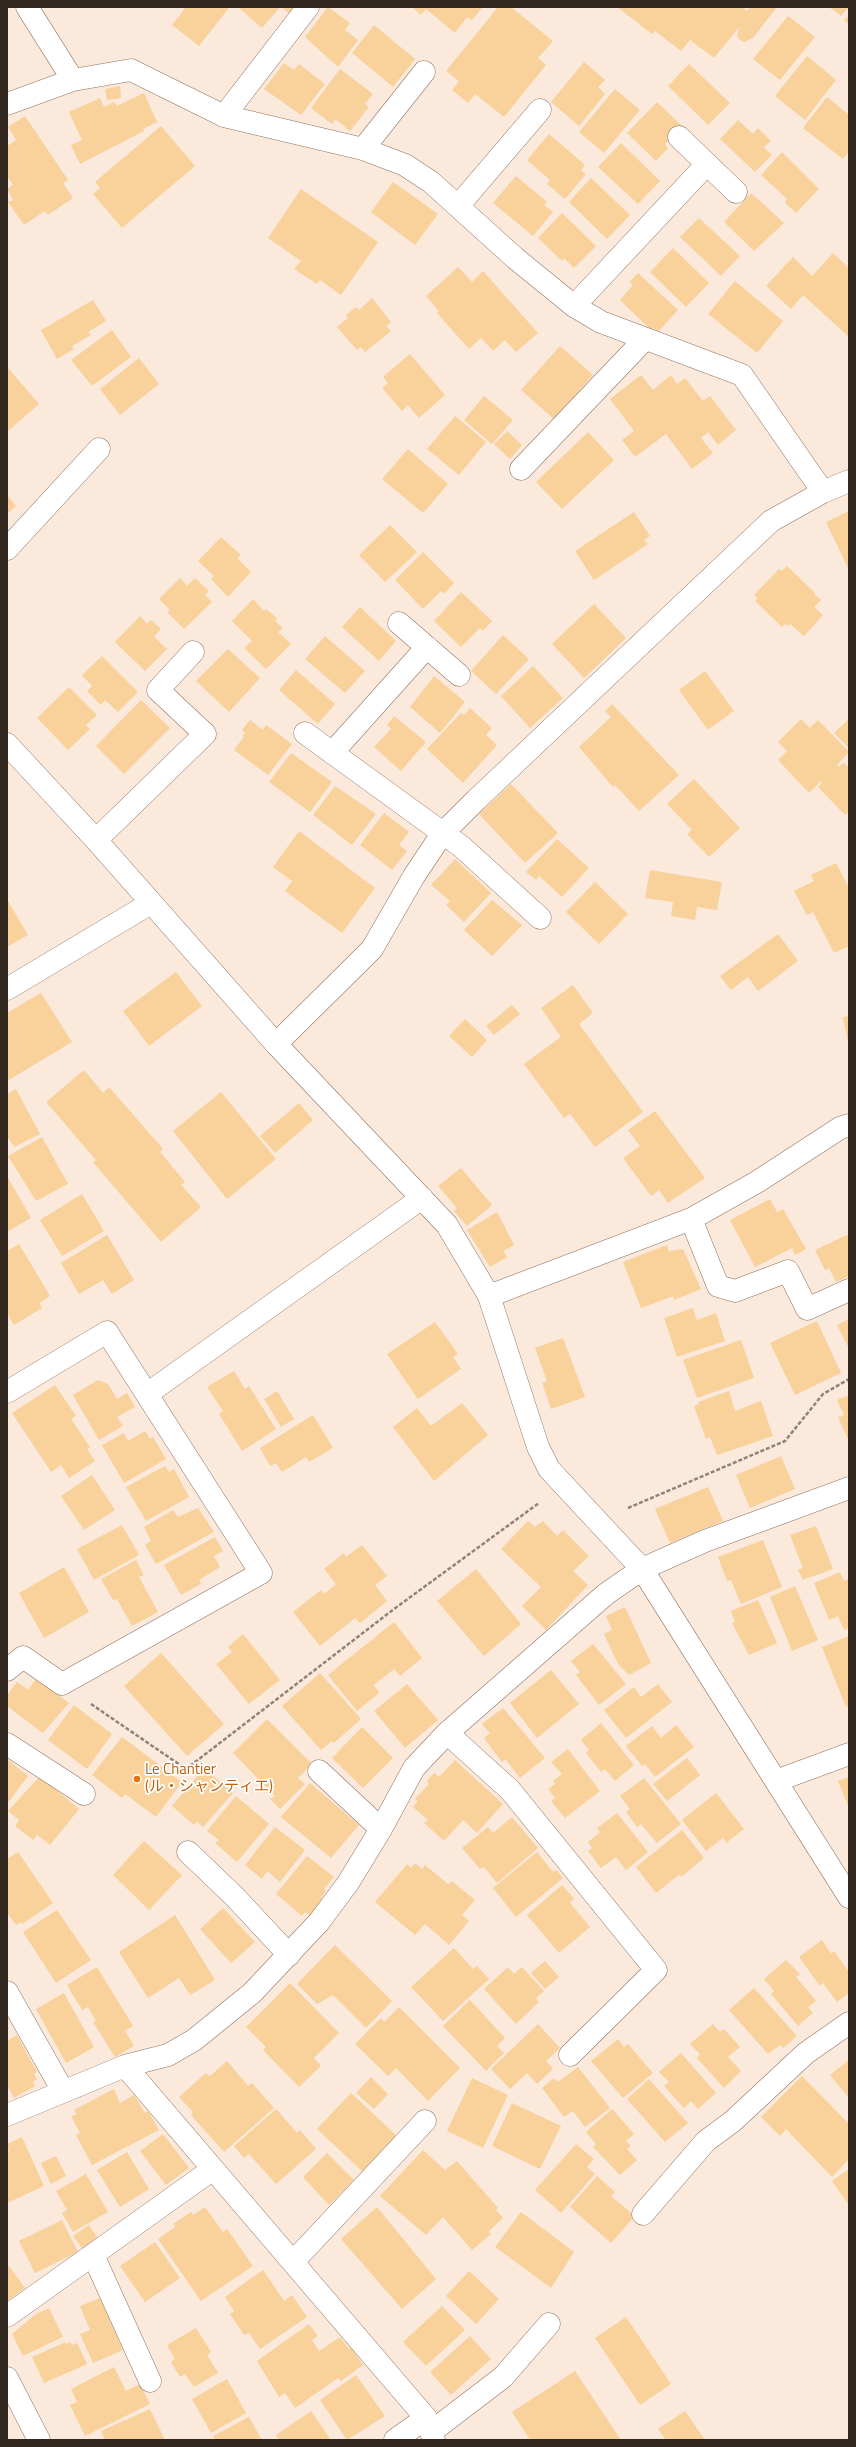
<!DOCTYPE html>
<html>
<head>
<meta charset="utf-8">
<style>
  body { margin:0 }
  #map { position:relative; width:856px; height:2447px; overflow:hidden; background:#fbe9dc; font-family:"Titillium Web",sans-serif }
  canvas { display:block }
  .frame { position:absolute; inset:0; border:8px solid #332820; pointer-events:none }
</style>
</head>
<body>
<div id="map">
<canvas width="856" height="2447"></canvas>
<div class="frame"></div>
</div>
<script>
const c = document.querySelector('canvas').getContext('2d');
c.lineJoin = 'round';
function fill(path, color) {
  c.fillStyle = color;
  c.fill(path, 'evenodd');
}
function poly(rows) {
  const path = new Path2D();
  for (const r of rows) {
    path.moveTo(r[0], r[1]);
    for (let i = 2; i < r.length; i += 2) path.lineTo(r[i], r[i + 1]);
  }
  return path;
}
function trace(path, color, width, dash) {
  c.strokeStyle = color;
  c.lineWidth = width;
  c.lineCap = dash ? 'butt' : 'round';
  c.setLineDash(dash || []);
  c.stroke(path);
}
function write(font, color, halo, rows, align = 'center') {
  c.font = font + ' "Titillium Web","Noto Sans JP",sans-serif';
  c.lineWidth = 3.5;
  c.setLineDash([]);
  c.textBaseline = 'middle';
  c.strokeStyle = halo;
  c.fillStyle = color;
  for (const [text, x, y, turn = 0] of rows) {
    c.save();
    c.translate(x, y);
    c.rotate((+turn || 0) * Math.PI / 180);
    c.textAlign = isNaN(turn) ? turn : align;
    if (halo) c.strokeText(text, 0, 0);
    c.fillText(text, 0, 0);
    c.restore();
  }
}
fill(poly([
  [186,7,226,7,228,9,199,46,172,25],
  [238,7,280,7,262,28],
  [281,7,294,7,289,13],
  [328,7,350,23,345,30,358,40,338,67,305,37],
  [412,7,483,7,472,20,467,17,455,33,426,9,421,15],
  [498,7,511,7,553,41,538,58,546,65,504,117,475,94,468,103,452,90,459,81,446,71],
  [617,7,742,7,747,11,751,7,777,7,753,38,744,42,740,40,737,36,739,27,714,58,690,40,681,51,655,31,652,34],
  [829,7,849,7,841,16],
  [849,15,849,24,844,20],
  [788,16,815,37,780,80,753,59],
  [374,25,415,59,393,87,352,53],
  [807,56,836,80,805,120,775,96],
  [584,62,605,80,598,87,605,94,579,126,551,102],
  [284,63,294,70,299,64,325,84,301,115,264,89],
  [689,64,730,103,708,125,668,86],
  [340,69,373,94,365,104,369,107,350,131,335,119,332,124,311,108],
  [120,86,121,98,107,100,105,89],
  [615,89,640,110,604,153,579,132],
  [144,93,157,122,143,129,144,131,80,164,71,145,82,140,69,112,100,98,104,107,114,102,117,106],
  [827,97,849,115,849,152,843,159,803,128],
  [657,102,682,126,665,144,668,148,656,161,627,133],
  [25,116,68,180,63,183,73,198,48,215,45,211,24,225,8,202,13,200,7,189,13,185,7,176,7,146,16,140,8,127],
  [738,120,753,134,758,128,771,141,764,147,772,155,755,172,720,139],
  [161,126,195,166,122,228,93,194,100,188,95,182],
  [549,134,585,165,581,170,586,174,565,199,547,184,550,180,527,160],
  [621,143,660,181,638,204,598,167],
  [782,152,819,189,796,213,785,203,787,199,761,175],
  [516,176,547,202,544,205,553,212,533,236,493,203],
  [591,178,630,215,607,239,569,202],
  [393,182,438,214,415,245,371,212],
  [301,189,378,242,341,295,320,280,317,284,294,269,301,261,268,238],
  [751,193,784,223,754,251,724,222],
  [562,213,596,246,574,268,564,258,562,261,538,238],
  [699,218,740,256,721,276,680,237],
  [673,248,709,283,686,307,650,272],
  [833,253,849,268,849,337,803,295,791,309,766,286,793,257,812,276],
  [458,267,472,282,483,271,538,333,516,352,505,340,493,351,481,338,469,349,437,313,439,311,426,296],
  [638,273,678,310,658,332,653,328,651,330,620,300,633,285,629,282],
  [735,281,783,321,757,353,708,314],
  [372,298,391,322,386,326,391,331,365,352,361,347,357,350,337,327,348,318,346,315,356,307,359,310],
  [93,300,106,321,88,332,91,335,72,346,74,349,57,359,41,330],
  [112,330,131,357,92,386,71,360],
  [560,346,593,375,554,419,521,390],
  [410,354,445,395,419,418,408,405,402,411,382,388,388,383,383,377],
  [139,358,159,384,120,415,100,389],
  [7,367,39,404,7,432],
  [641,375,653,390,671,375,677,384,685,378,703,401,710,396,736,430,718,445,708,432,701,438,713,453,692,469,666,434,635,457,622,440,634,431,610,399],
  [484,396,513,420,492,444,464,420],
  [455,416,486,442,459,475,427,449],
  [507,431,522,445,510,459,494,444],
  [588,432,614,460,562,509,536,482],
  [408,449,448,484,423,513,382,479],
  [7,495,16,506,7,514],
  [849,511,849,570,826,522],
  [634,512,650,536,644,540,648,544,594,580,575,551],
  [390,525,417,552,385,582,359,555],
  [221,537,241,555,237,558,251,572,228,597,211,579,214,576,198,561],
  [423,552,454,583,444,594,441,591,423,609,395,580],
  [787,566,815,593,814,594,821,600,814,607,823,615,804,636,790,624,788,626,785,624,782,627,755,601,758,598,754,595,779,569,782,571],
  [180,578,187,586,195,578,209,591,205,595,212,602,184,629,167,612,170,610,159,599],
  [461,592,492,621,483,631,480,628,461,647,434,621],
  [253,599,264,611,266,609,277,618,275,621,283,628,278,632,291,644,266,669,244,648,252,641,232,621],
  [594,604,626,638,584,678,552,644],
  [360,607,396,641,379,661,342,627],
  [140,616,147,624,151,620,161,629,154,637,167,649,145,671,115,642],
  [503,635,529,659,496,694,471,671],
  [325,636,365,671,345,693,305,659],
  [228,649,260,678,229,712,196,681],
  [102,656,138,692,118,712,105,700,101,705,87,691,92,686,82,675],
  [533,666,563,698,530,728,501,696],
  [296,670,335,704,318,724,279,690],
  [705,671,734,711,708,730,679,690],
  [434,676,465,702,440,733,410,707],
  [69,687,97,715,86,725,90,729,68,750,37,718],
  [141,700,170,728,124,774,96,746],
  [612,704,679,775,639,811,615,785,613,787,579,747,611,717,605,711],
  [470,708,492,728,486,735,497,745,463,783,427,749,461,713,464,715],
  [394,716,426,742,401,771,374,747,391,729,387,725],
  [801,719,810,728,818,720,849,752,837,765,839,767,844,762,849,768,849,812,845,815,818,787,822,783,821,781,809,793,778,760,787,751,778,742],
  [849,719,849,748,834,733],
  [250,720,263,730,266,725,292,744,268,775,234,750,244,737,242,736,245,733,242,730],
  [291,753,332,782,310,812,269,782],
  [694,779,740,828,709,857,687,834,692,830,667,804],
  [511,784,558,833,525,863,479,814],
  [335,786,376,814,352,845,313,815],
  [384,813,409,832,399,845,407,851,392,870,360,845],
  [299,831,375,888,342,933,285,891,292,881,273,867],
  [557,839,589,868,562,897,539,876,536,880,526,872],
  [455,859,491,893,464,922,446,905,450,901,431,885],
  [836,863,849,888,849,946,834,953,813,912,807,915,794,891,814,881,811,875],
  [650,870,722,882,717,910,697,907,695,920,671,916,673,902,645,898],
  [595,882,628,914,599,944,566,912],
  [7,899,28,935,7,947],
  [492,900,522,925,492,956,464,930],
  [778,934,798,961,758,991,748,977,731,990,720,976],
  [176,972,202,1006,149,1046,123,1011],
  [573,985,593,1013,579,1024,643,1112,595,1147,570,1114,564,1118,524,1064,561,1037,541,1008],
  [41,993,72,1042,7,1081,7,1013],
  [512,1005,520,1014,494,1035,486,1026],
  [849,1016,849,1042,848,1042,843,1017],
  [465,1019,487,1040,472,1057,449,1036],
  [84,1070,103,1093,109,1087,163,1149,160,1152,185,1182,181,1185,201,1207,161,1242,93,1162,96,1160,46,1102],
  [16,1089,40,1134,14,1147,9,1139,7,1140,7,1094],
  [221,1092,276,1159,227,1199,173,1131],
  [299,1103,313,1120,275,1153,260,1136],
  [655,1111,705,1178,668,1203,659,1190,651,1196,623,1158,640,1146,628,1130],
  [42,1137,68,1184,36,1201,8,1156],
  [461,1168,492,1205,467,1226,454,1211,457,1208,438,1186],
  [7,1176,31,1218,7,1232],
  [82,1194,104,1231,62,1256,40,1220],
  [770,1199,777,1212,783,1209,806,1249,795,1255,792,1248,755,1267,730,1220],
  [497,1212,514,1245,503,1251,507,1257,490,1267,467,1230],
  [849,1234,849,1276,836,1282,829,1268,825,1270,815,1250],
  [107,1235,134,1280,112,1294,103,1280,79,1294,61,1263],
  [19,1244,50,1296,39,1303,42,1308,14,1325,7,1313,7,1251],
  [667,1245,669,1251,683,1249,701,1289,674,1300,673,1296,641,1308,623,1262],
  [693,1308,697,1320,716,1313,725,1341,677,1357,664,1318],
  [849,1319,849,1349,837,1325],
  [817,1321,841,1373,795,1395,770,1343],
  [435,1322,458,1354,453,1357,461,1369,418,1399,387,1354],
  [563,1338,585,1397,551,1409,542,1383,547,1381,535,1348],
  [741,1340,754,1378,697,1398,683,1360],
  [234,1371,245,1389,249,1386,276,1429,242,1451,219,1414,223,1411,207,1387],
  [98,1380,108,1384,117,1399,127,1393,135,1407,117,1417,123,1426,99,1440,73,1395],
  [55,1385,76,1416,71,1419,90,1447,87,1449,95,1461,69,1478,61,1465,51,1472,12,1413],
  [277,1391,294,1419,281,1427,264,1399],
  [729,1391,735,1411,761,1401,773,1436,717,1455,710,1437,706,1439,694,1406,699,1404,698,1402],
  [849,1395,849,1442,838,1417,844,1415,837,1400],
  [462,1403,488,1435,434,1481,393,1427,417,1408,431,1426],
  [313,1415,333,1448,309,1462,306,1457,282,1472,276,1463,270,1466,260,1448],
  [145,1431,150,1439,153,1437,166,1459,124,1483,102,1445,124,1433,128,1441],
  [781,1456,795,1489,750,1508,736,1475],
  [165,1466,169,1472,174,1469,189,1497,146,1521,126,1487],
  [92,1475,115,1510,84,1530,61,1496],
  [708,1487,723,1521,670,1543,655,1509],
  [198,1508,214,1532,156,1564,145,1545,151,1541,144,1527,173,1510,178,1517],
  [528,1521,535,1527,543,1521,557,1536,563,1530,589,1556,573,1571,588,1585,546,1630,522,1606,541,1587,501,1549],
  [122,1525,139,1555,94,1580,77,1549],
  [816,1526,833,1569,803,1580,798,1570,803,1568,790,1535],
  [215,1537,223,1551,214,1556,220,1567,199,1580,201,1584,181,1595,164,1565],
  [763,1540,782,1587,741,1604,731,1580,727,1581,718,1557],
  [362,1545,387,1576,375,1585,387,1601,360,1623,355,1618,320,1646,293,1612,321,1590,324,1594,336,1584,324,1569,344,1553,346,1557],
  [136,1560,144,1575,139,1577,158,1612,132,1626,117,1599,113,1600,101,1579],
  [64,1567,89,1612,44,1638,19,1593],
  [476,1569,521,1624,484,1656,437,1601],
  [840,1572,844,1581,849,1579,849,1628,844,1630,838,1616,829,1620,814,1583],
  [795,1586,818,1640,792,1651,770,1597],
  [758,1600,777,1643,749,1655,732,1623,735,1622,731,1611],
  [625,1607,651,1663,629,1675,618,1664,604,1634,612,1630,606,1616],
  [394,1622,422,1658,400,1676,394,1669,374,1685,379,1693,357,1711,328,1675],
  [243,1634,280,1680,249,1704,216,1664,232,1652,228,1647],
  [849,1636,849,1705,846,1707,822,1647],
  [593,1644,626,1684,599,1705,576,1675,580,1672,571,1661],
  [161,1653,224,1724,187,1756,124,1686],
  [551,1670,579,1704,537,1738,510,1703],
  [320,1673,361,1719,334,1743,332,1741,321,1750,282,1706],
  [36,1679,69,1703,43,1733,7,1706,7,1695,17,1682,28,1690],
  [407,1684,438,1720,405,1748,374,1711],
  [658,1684,672,1702,626,1738,604,1710,634,1687,641,1697],
  [74,1705,112,1734,87,1769,48,1740],
  [503,1708,545,1758,520,1778,505,1759,502,1762,484,1738,490,1733,482,1724],
  [267,1719,312,1764,298,1778,305,1784,280,1809,270,1799,275,1796,233,1753],
  [601,1723,634,1765,615,1781,605,1769,601,1772,586,1753,589,1750,581,1740],
  [676,1725,694,1747,655,1777,645,1764,642,1766,626,1746,652,1726,661,1738],
  [362,1727,393,1758,363,1788,332,1758],
  [122,1737,182,1782,156,1817,125,1794,122,1798,92,1775],
  [568,1749,600,1791,565,1818,551,1801,555,1798,548,1789,555,1784,553,1781,562,1774,551,1762],
  [687,1758,700,1775,667,1801,653,1784],
  [7,1759,28,1776,7,1804],
  [455,1760,503,1804,477,1833,463,1820,444,1841,424,1823,428,1820,413,1807,418,1801,415,1799,429,1784,427,1781,434,1773,439,1777],
  [204,1768,233,1793,203,1827,197,1822,194,1825,172,1806],
  [40,1776,79,1809,50,1845,37,1835,33,1840,15,1826,19,1820,8,1811],
  [849,1777,849,1808,838,1781],
  [644,1778,681,1824,657,1843,641,1824,637,1827,626,1812,630,1809,620,1796],
  [310,1783,359,1825,331,1858,281,1817],
  [716,1793,744,1829,726,1843,723,1838,706,1851,682,1820],
  [236,1796,269,1824,237,1862,215,1843,219,1840,207,1831],
  [617,1813,648,1852,626,1870,616,1857,601,1868,588,1851,592,1848,588,1842,600,1832,597,1828],
  [512,1817,538,1848,497,1883,484,1867,480,1869,462,1848,488,1827,493,1833],
  [275,1827,305,1850,280,1882,267,1871,262,1879,245,1865],
  [682,1830,704,1858,681,1877,680,1874,656,1893,636,1867],
  [144,1841,182,1875,149,1910,113,1875],
  [18,1852,53,1903,22,1924,20,1922,16,1925,7,1913,7,1859],
  [537,1852,553,1872,556,1870,563,1878,516,1917,493,1888],
  [307,1856,334,1877,324,1889,326,1891,321,1898,323,1900,310,1915,305,1912,302,1916,276,1894],
  [415,1863,422,1869,425,1865,448,1884,452,1881,475,1900,462,1915,469,1921,449,1945,425,1924,415,1935,375,1902,407,1864,411,1868],
  [562,1885,574,1899,570,1903,590,1927,559,1953,527,1915],
  [223,1908,255,1942,231,1963,200,1929],
  [57,1910,91,1960,56,1983,23,1932],
  [175,1915,215,1980,190,1995,179,1978,148,1998,119,1952],
  [822,1940,831,1954,834,1951,849,1972,849,1993,837,2002,823,1983,820,1986,799,1957],
  [335,1945,392,2001,366,2028,333,1995,317,2004,297,1984],
  [454,1948,473,1969,477,1966,489,1979,443,2021,411,1987],
  [786,1960,800,1974,796,1977,816,2001,808,2007,813,2013,798,2026,771,1994,774,1991,764,1979],
  [545,1961,559,1977,545,1989,531,1973],
  [97,1967,133,2026,125,2031,134,2046,115,2057,93,2022,96,2021,88,2007,82,2010,67,1985],
  [508,1967,514,1974,522,1967,544,1991,536,1998,539,2002,516,2024,484,1989],
  [290,1983,339,2033,314,2058,321,2066,299,2087,263,2050,266,2047,246,2027],
  [754,1988,797,2036,783,2048,780,2045,768,2054,729,2010],
  [64,1993,94,2047,66,2063,36,2009],
  [470,2000,505,2038,497,2046,504,2053,486,2071,443,2026],
  [399,2007,460,2068,428,2101,396,2068,388,2076,355,2044,381,2018,384,2022],
  [538,2024,560,2048,546,2061,553,2069,537,2084,527,2073,510,2089,491,2069],
  [713,2024,720,2032,724,2029,740,2047,728,2057,741,2071,724,2088,697,2058,700,2054,690,2044],
  [17,2035,37,2072,34,2074,37,2079,33,2082,35,2086,14,2098,7,2085,7,2041],
  [618,2039,624,2047,628,2044,653,2073,623,2098,591,2061],
  [681,2053,716,2093,698,2109,691,2101,684,2108,664,2086,669,2082,659,2072],
  [849,2060,849,2098,830,2075],
  [227,2061,248,2086,252,2083,274,2108,224,2152,191,2115,193,2112,179,2097,206,2073,210,2076],
  [578,2067,610,2108,585,2127,573,2111,564,2117,542,2088,554,2078,558,2082],
  [802,2076,849,2124,849,2159,832,2177,786,2129,780,2136,761,2117],
  [371,2077,388,2094,374,2109,356,2093],
  [472,2078,508,2095,483,2148,447,2131],
  [649,2079,688,2123,665,2142,627,2099],
  [114,2089,120,2103,134,2095,145,2113,148,2111,159,2130,92,2165,76,2135,80,2133,71,2116,77,2114,74,2110],
  [351,2093,398,2137,364,2173,317,2129],
  [512,2103,561,2126,540,2169,492,2146],
  [276,2109,297,2133,300,2130,316,2149,276,2184,249,2154,244,2158,234,2146],
  [612,2109,634,2134,626,2141,631,2146,627,2149,637,2160,620,2175,593,2147,596,2144,586,2132],
  [163,2134,189,2168,166,2185,140,2151],
  [22,2137,44,2186,7,2203,7,2152,9,2151,7,2144],
  [576,2144,594,2159,587,2167,595,2174,561,2213,535,2190],
  [423,2150,445,2170,457,2161,498,2208,496,2210,503,2218,489,2231,491,2234,472,2250,443,2217,426,2235,380,2196],
  [127,2152,149,2189,120,2207,97,2170],
  [327,2153,354,2180,329,2205,303,2177],
  [56,2156,66,2176,51,2184,41,2163],
  [849,2169,849,2205,832,2181],
  [86,2174,108,2212,73,2232,62,2213,67,2210,56,2191],
  [597,2176,615,2192,611,2196,635,2216,611,2243,570,2207],
  [205,2207,223,2232,227,2229,253,2266,201,2301,158,2239,175,2227,173,2224,191,2212,193,2215],
  [377,2207,436,2279,402,2309,341,2239],
  [521,2212,574,2252,551,2288,495,2247],
  [62,2220,78,2252,35,2273,19,2241],
  [89,2225,99,2240,84,2251,73,2236],
  [155,2242,180,2278,145,2302,120,2266],
  [9,2266,25,2288,7,2301,7,2268],
  [263,2270,284,2301,292,2295,307,2317,260,2349,249,2333,244,2335,230,2314,234,2311,225,2297],
  [469,2271,499,2299,476,2324,446,2296],
  [100,2298,123,2350,93,2363,80,2334,90,2330,80,2306],
  [442,2306,465,2330,426,2366,403,2342],
  [49,2308,63,2337,23,2356,12,2334,36,2314],
  [626,2317,671,2384,640,2405,595,2338],
  [309,2324,318,2336,312,2340,319,2351,340,2337,349,2349,351,2347,363,2365,341,2381,338,2378,295,2408,285,2393,279,2397,257,2361],
  [196,2328,211,2352,207,2355,218,2373,194,2387,185,2374,180,2377,171,2362,175,2359,167,2345],
  [470,2336,491,2359,451,2395,430,2372],
  [66,2342,66,2344,70,2342,72,2345,77,2343,87,2364,44,2383,32,2357],
  [114,2367,126,2391,140,2384,150,2404,85,2436,70,2405,77,2402,71,2389],
  [575,2371,621,2440,530,2440,512,2412],
  [356,2375,385,2416,347,2440,320,2400],
  [227,2379,246,2413,211,2433,192,2399],
  [150,2409,165,2440,105,2440,101,2431],
  [311,2411,331,2440,279,2440,276,2435],
  [685,2411,705,2440,666,2440,658,2429],
  [249,2417,262,2440,215,2440,213,2436]
]), '#f8d19b');
const service = poly([
  [224,116,308,7],
  [679,137,736,192],
  [363,149,424,72],
  [458,206,540,110],
  [574,306,707,164],
  [521,469,645,339],
  [7,549,99,449],
  [399,623,459,675],
  [305,733,462,847,540,918],
  [332,753,427,647],
  [691,1219,718,1286,735,1291,788,1271,807,1309,849,1290],
  [489,1296,691,1219,757,1182,840,1128,849,1125],
  [447,1733,510,1790,656,1970,570,2055],
  [7,1744,84,1794],
  [319,1771,381,1829],
  [776,1781,849,1754],
  [188,1852,235,1897,289,1955],
  [7,1992,63,2091],
  [643,2214,706,2141,733,2121,806,2053,849,2023],
  [93,2255,150,2381],
  [293,2262,425,2121],
  [431,2432,503,2377,549,2324],
  [395,2440,426,2418]
]);
const minor = poly([
  [27,7,73,80,131,70,224,116,363,149,405,165,431,182,515,258,574,306,601,322,742,375,823,492],
  [7,104,73,80],
  [7,744,96,840,276,1044,447,1225,489,1296,538,1447,549,1469,642,1569],
  [96,840,205,734,158,690,193,652],
  [7,989,151,903],
  [276,1044,372,949,414,876,442,834,476,800,771,521,823,492,849,481],
  [7,1392,107,1332,261,1573,62,1684,23,1657,7,1670],
  [147,1394,422,1198],
  [125,2066,426,2418,434,2440],
  [7,2115,125,2066,168,2055,194,2040,252,1993,319,1922,348,1883,381,1829,414,1768,447,1733,606,1594,642,1569,705,1541,849,1488],
  [7,2316,213,2169],
  [7,2378,39,2440]
]);
const tertiary = poly([
  [642,1569,849,1897]
]);
trace(service, '#8e7360', 23);
trace(minor, '#8e7360', 23);
trace(tertiary, '#8e7360', 23);
trace(poly([
  [628,1508,785,1441,823,1394,849,1379],
  [91,1704,186,1769,394,1609,539,1503]
]), '#908278', 2.5, [4, 2]);
trace(service, '#fff', 22);
trace(minor, '#fff', 22);
trace(tertiary, '#fff', 22);
for (const [x, y, r, color] of [
  [137,1779,4,"#e8710a"]
]) {
  const dot = new Path2D();
  dot.arc(x, y, r, 0, 2 * Math.PI);
  c.fillStyle = color;
  c.fill(dot);
  trace(dot, '#fff', 1.5);
}
write('15px', '#c56008', '#fff', [
  ["Le Chantier",145,1770],
  ["(ル・シャンティエ)",145,1787]
], 'left');
</script>
</body>
</html>
